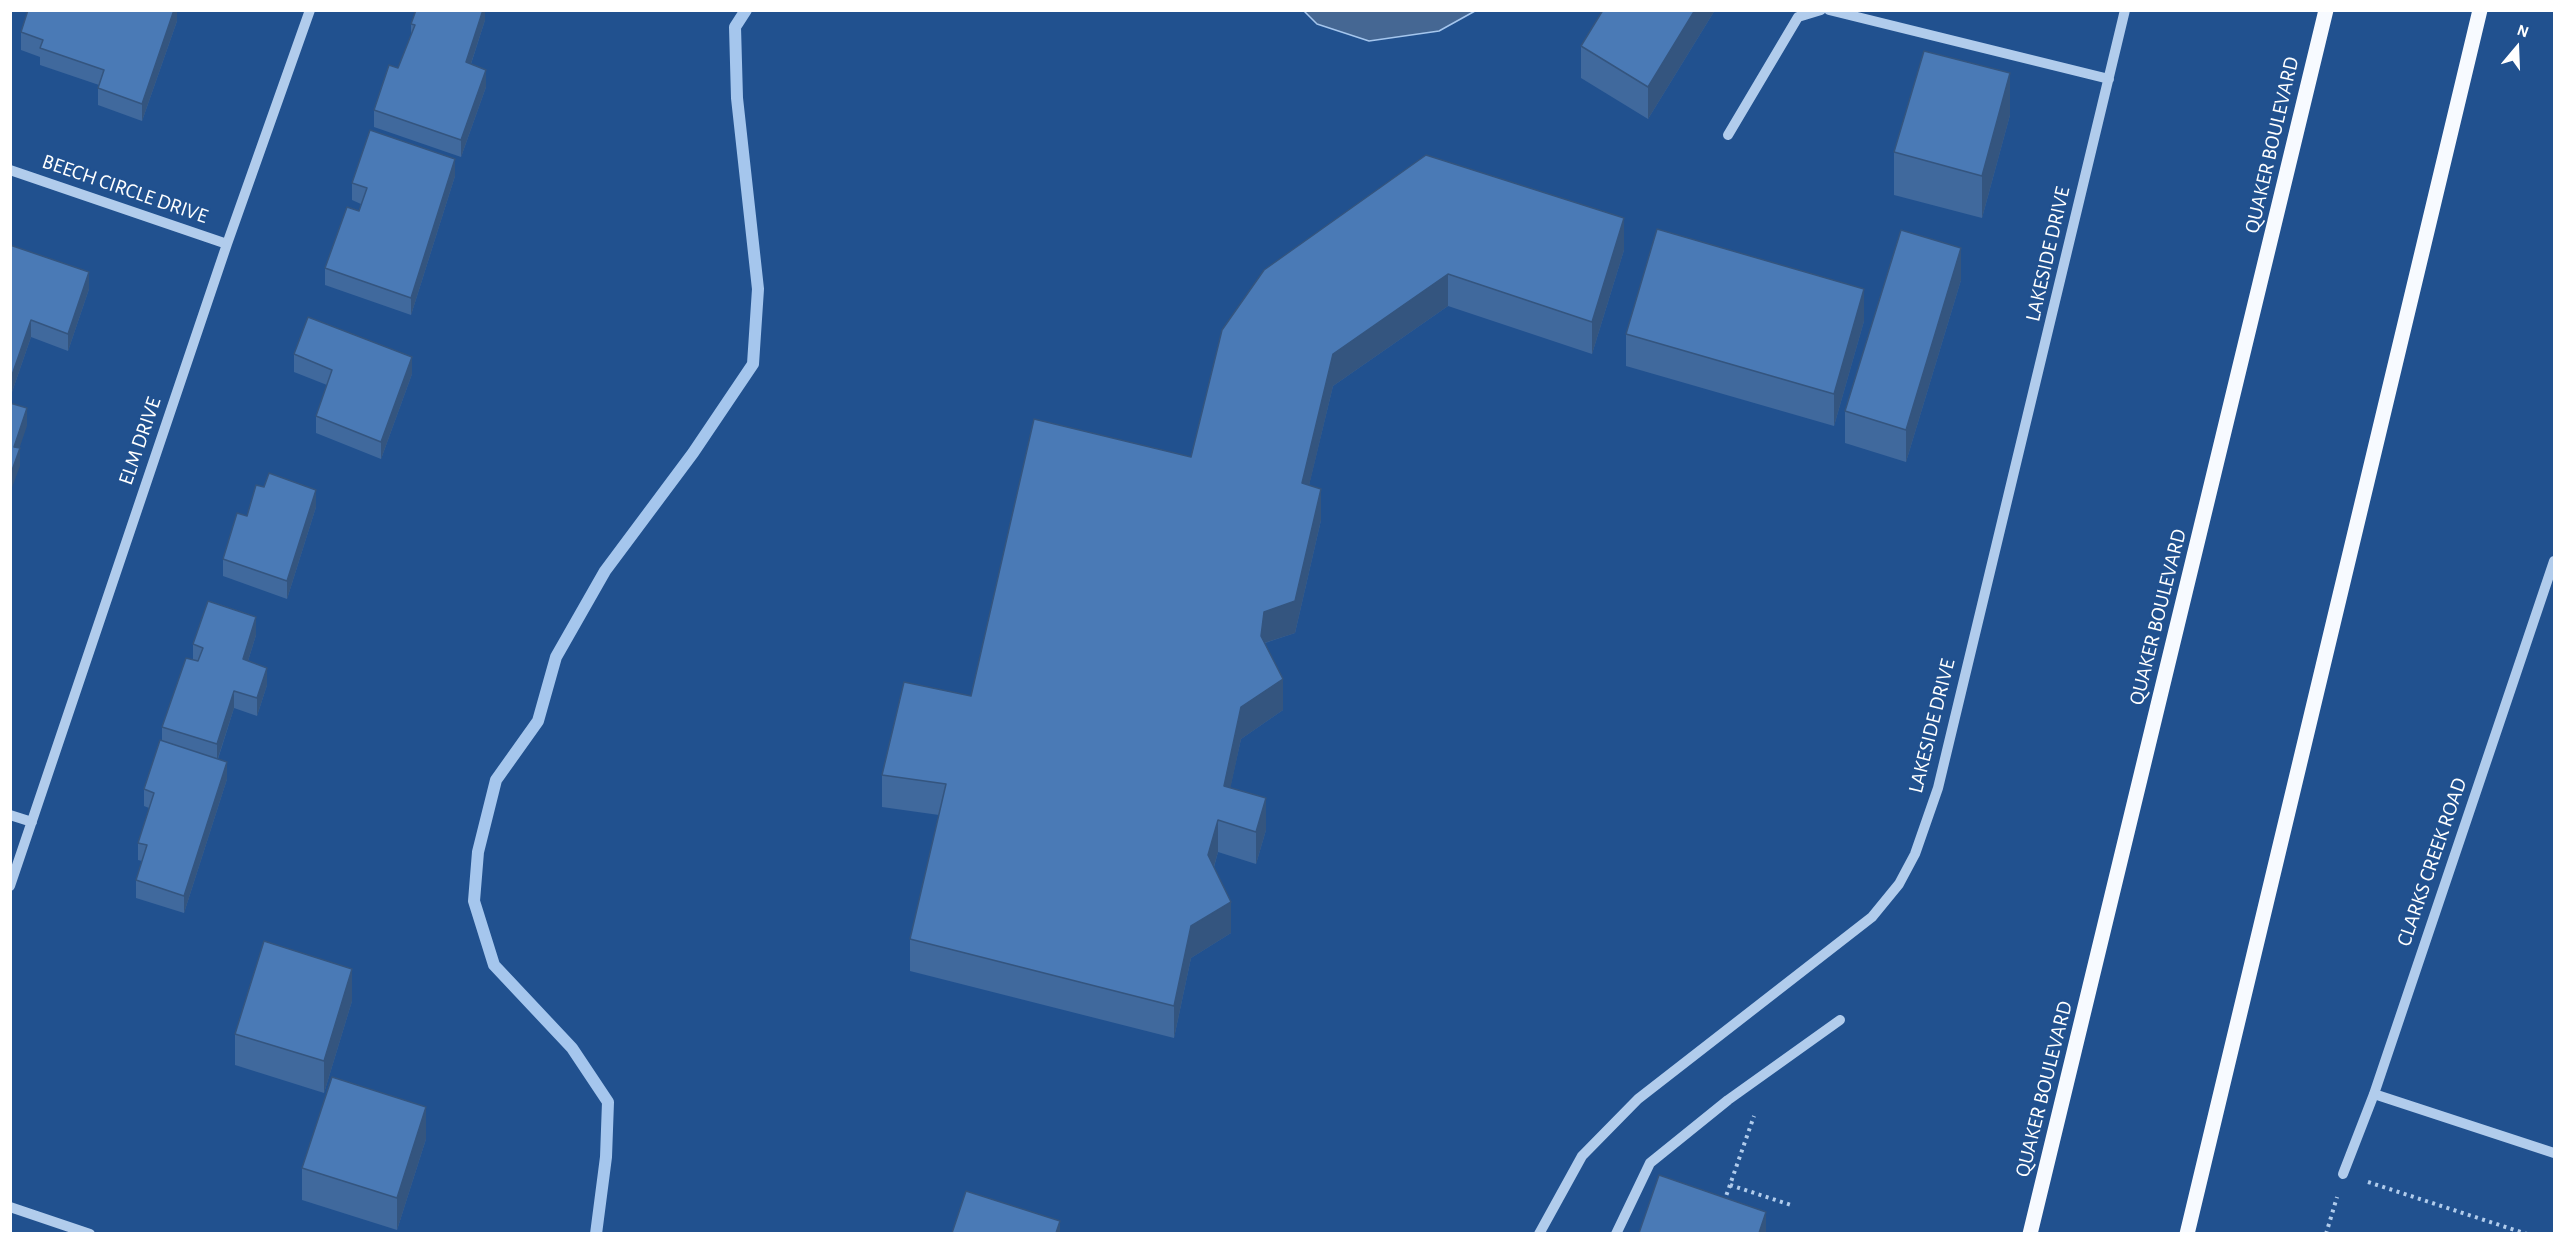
<!DOCTYPE html>
<html>
<head>
<meta charset="utf-8">
<style>
  body { margin:0 }
  #map { position:relative; width:2565px; height:1244px; overflow:hidden; background:#21518f; font-family:"Alegreya Sans",sans-serif }
  canvas { display:block }
  .frame { position:absolute; inset:0; border:12px solid #fff; pointer-events:none }
  .north { position:absolute; left:2487px; top:18px; width:60px; height:60px; -webkit-text-stroke:4px #21518f; paint-order:stroke; rotate:19deg; font-size:16px; font-weight:700; line-height:24px; text-align:center; color:#fff }
  .north::after { content:''; display:block; margin:auto; width:21px; height:27px; background:#fff; clip-path:polygon(50% 0,100% 100%,50% 72%,0 100%) }
</style>
</head>
<body>
<div id="map">
<canvas width="2565" height="1244"></canvas>
<div class="frame"></div>
<div class="north">N</div>
</div>
<script>
const c = document.querySelector('canvas').getContext('2d');
c.lineJoin = 'round';
function fill(path, color) {
  c.fillStyle = color;
  c.fill(path, 'evenodd');
}
function poly(rows) {
  const path = new Path2D();
  for (const r of rows) {
    path.moveTo(r[0], r[1]);
    for (let i = 2; i < r.length; i += 2) path.lineTo(r[i], r[i + 1]);
  }
  return path;
}
function trace(path, color, width, dash) {
  c.strokeStyle = color;
  c.lineWidth = width;
  c.lineCap = dash ? 'butt' : 'round';
  c.setLineDash(dash || []);
  c.stroke(path);
}
function write(font, color, halo, rows, align = 'center') {
  c.font = font + ' "Alegreya Sans",sans-serif';
  c.lineWidth = 4.5;
  c.setLineDash([]);
  c.textBaseline = 'middle';
  c.strokeStyle = halo;
  c.fillStyle = color;
  for (const [text, x, y, turn = 0] of rows) {
    c.save();
    c.translate(x, y);
    c.rotate((+turn || 0) * Math.PI / 180);
    c.textAlign = isNaN(turn) ? turn : align;
    if (halo) c.strokeText(text, 0, 0);
    c.fillText(text, 0, 0);
    c.restore();
  }
}
const water = poly([
  [1304,11,1475,11,1439,31,1369,41,1317,24,1304,11]
]);
fill(water, '#456793');
trace(water, '#a5c6ed', 1.5);
trace(poly([
  [596,1234,606,1157,608,1102,572,1048,494,965,474,901,478,852,496,780,538,721,556,657,605,571,693,453,753,364,758,289,737,98,735,27,746,10]
]), '#a5c6ed', 12);
trace(poly([
  [2368,1182,2527,1234],
  [1730,1185,1794,1206],
  [1724,1202,1754,1116],
  [2326,1234,2337,1197]
]), '#b1ccec', 4, [3, 4.5]);
trace(poly([
  [1829,10,2109,79],
  [1728,135,1798,17,1821,10],
  [10,170,227,244],
  [10,815,32,822],
  [10,886,227,244,310,10],
  [2374,1094,2554,1153],
  [2343,1174,2374,1094,2554,561],
  [10,1207,90,1234],
  [1539,1234,1582,1156,1638,1099,1872,917,1899,884,1915,854,1938,788,2125,10],
  [1616,1234,1650,1163,1728,1100,1840,1020]
]), '#b1ccec', 10);
trace(poly([
  [2030,1234,2326,10],
  [2187,1234,2480,10]
]), '#f7faff', 15);
fill(poly([
  [177,10,177,21,142,121,98,105,98,88,99,85,40,65,40,57,21,50,21,32],
  [485,10,485,20,471,64,486,87,461,157,374,127,374,110,398,68,411,35,411,24],
  [1603,10,1715,10,1648,119,1581,78,1581,46],
  [2010,115,1982,218,1894,195,1894,152],
  [455,176,411,315,325,285,325,268,359,211,361,204,352,200,352,183],
  [10,245,89,289,68,351,31,337,12,392,10,392],
  [1624,250,1592,354,1448,306,1333,386,1309,485,1321,520,1295,633,1265,643,1283,710,1241,739,1230,788,1266,830,1256,864,1218,852,1214,867,1231,933,1191,958,1174,1038,910,971,910,939,939,815,882,807,882,775,971,696,1191,457,1264,270],
  [1961,280,1906,462,1845,443,1845,411],
  [1864,321,1834,426,1626,366,1626,334],
  [294,354,412,374,381,459,316,433,316,416,327,385,294,372],
  [316,507,287,599,223,576,223,559,247,516],
  [256,635,248,661,267,685,257,716,234,708,218,759,227,779,184,913,136,898,136,880,142,861,138,860,138,843,149,808,144,806,144,789,162,741,162,727,193,660,193,644],
  [352,1001,324,1093,235,1065,235,1034],
  [426,1139,397,1230,302,1200,302,1168]
]), '#40699d');
fill(poly([
  [174,10,177,10,177,21,142,121,142,104],
  [483,10,485,10,485,20,466,79,466,62],
  [1695,10,1715,10,1648,119,1648,87],
  [486,70,486,87,461,157,461,140],
  [2010,73,2010,115,1982,218,1982,176],
  [455,159,455,176,411,315,411,298],
  [1624,218,1624,250,1592,354,1592,322],
  [1961,248,1961,280,1906,462,1906,430],
  [89,272,89,289,68,351,68,334],
  [1448,274,1448,306,1333,386,1302,515,1302,483,1333,354],
  [1864,289,1864,321,1834,426,1834,394],
  [31,320,31,337,12,392,12,375],
  [412,357,412,374,381,459,381,442],
  [27,408,27,426,14,464,14,447],
  [20,448,20,466,10,493,10,476],
  [1321,489,1321,520,1295,633,1264,643,1261,636,1264,612],
  [316,490,316,507,287,599,287,581],
  [256,617,256,635,243,677,243,659],
  [267,668,267,685,257,716,257,698],
  [1283,679,1283,710,1241,739,1224,818,1224,786,1241,707],
  [234,691,234,708,217,761,217,744],
  [227,762,227,779,184,913,184,896],
  [1266,798,1266,830,1256,864,1256,832],
  [1218,820,1218,852,1208,887,1208,855],
  [1231,902,1231,933,1191,958,1174,1038,1174,1006,1191,926],
  [352,969,352,1001,324,1093,324,1061],
  [426,1107,426,1139,397,1230,397,1198],
  [1766,1212,1766,1233,1759,1233],
  [1060,1221,1060,1233,1056,1233]
]), '#34557f');
const building = poly([
  [28,10,174,10,142,104,98,88,104,70,40,48,43,40,21,32,28,10],
  [416,10,483,10,466,62,486,70,461,140,374,110,389,65,398,68,415,25,411,24,416,10],
  [1603,10,1695,10,1648,87,1581,46,1603,10],
  [1924,51,2010,73,1982,176,1894,152,1924,51],
  [370,130,455,159,411,298,325,268,347,207,359,211,367,188,352,183,370,130],
  [1426,155,1624,218,1592,322,1448,274,1333,354,1302,483,1321,489,1295,601,1264,612,1261,636,1283,679,1241,707,1224,786,1266,798,1256,832,1218,820,1208,855,1231,902,1191,926,1174,1006,910,939,946,784,882,775,904,682,971,696,1034,419,1191,457,1222,330,1264,270,1426,155],
  [1657,229,1864,289,1834,394,1626,334,1657,229],
  [1901,230,1961,248,1906,430,1845,411,1901,230],
  [10,245,89,272,68,334,31,320,12,375,10,374,10,245],
  [308,317,412,357,381,442,316,416,332,370,294,354,308,317],
  [10,403,27,408,14,447,20,448,10,476,10,403],
  [269,473,316,490,287,581,223,559,237,513,247,516,256,485,264,487,269,473],
  [208,601,256,617,243,659,267,668,257,698,234,691,217,744,162,727,186,658,198,661,203,648,193,644,208,601],
  [160,740,227,762,184,896,136,880,147,845,138,843,154,793,144,789,160,740],
  [264,941,352,969,324,1061,235,1034,264,941],
  [332,1077,426,1107,397,1198,302,1168,332,1077],
  [1659,1175,1766,1212,1759,1233,1639,1233,1659,1175],
  [966,1191,1060,1221,1056,1233,952,1233,966,1191]
]);
fill(building, '#4a7ab6');
trace(building, '#34557f', 1.5);
write('21px', '#fff', '#21518f', [
  ["QUAKER BOULEVARD",2272,145,-77],
  ["BEECH CIRCLE DRIVE",125,189,19],
  ["LAKESIDE DRIVE",2048,254,-77],
  ["ELM DRIVE",140,441,-71],
  ["QUAKER BOULEVARD",2158,617,-76],
  ["LAKESIDE DRIVE",1932,726,-76],
  ["CLARKS CREEK ROAD",2432,862,-71],
  ["QUAKER BOULEVARD",2044,1089,-76]
]);
</script>
</body>
</html>
